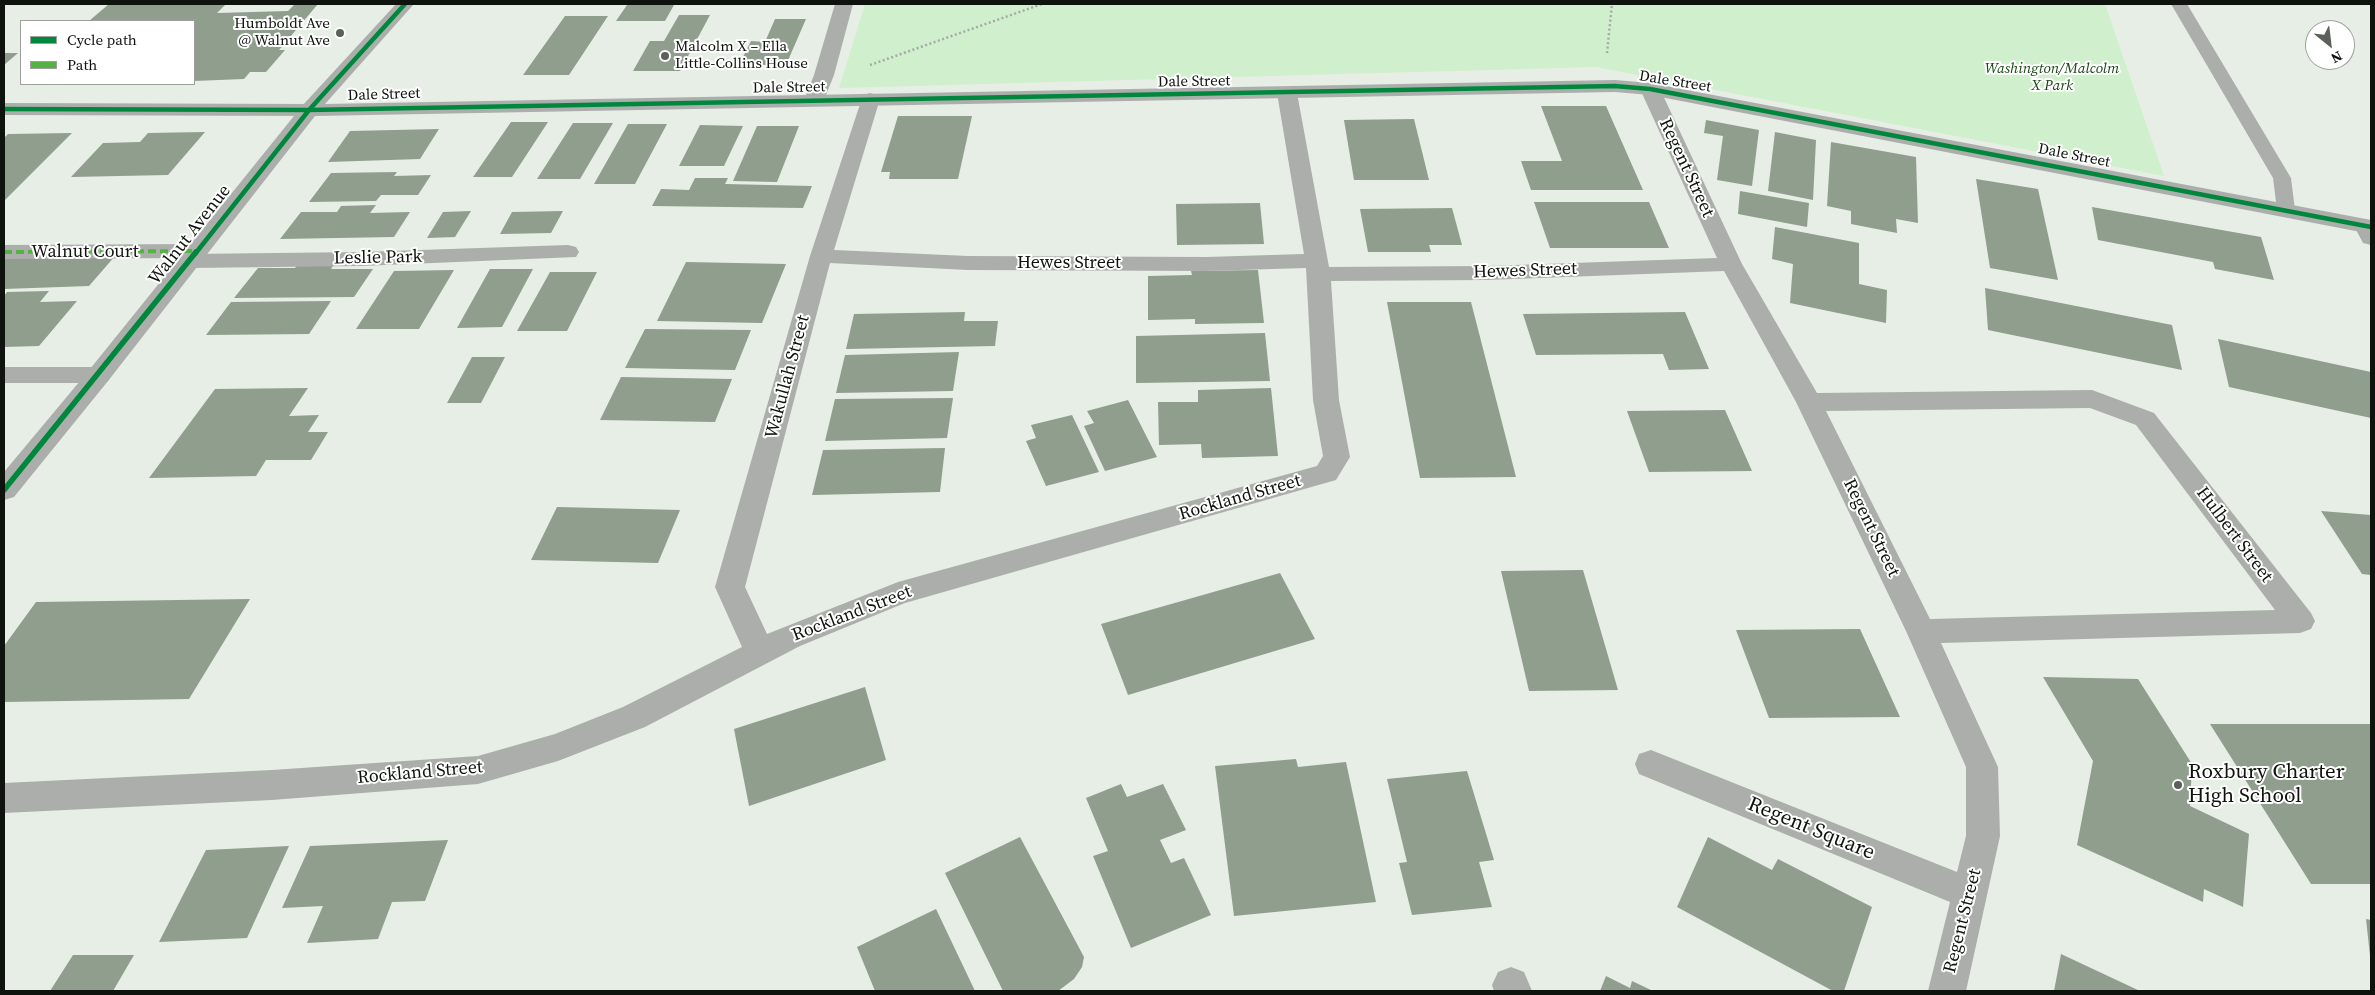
<!DOCTYPE html>
<html>
<head>
<meta charset="utf-8">
<style>
  body { margin:0 }
  #map { position:relative; width:2375px; height:995px; overflow:hidden; background:#e7eee6; font-family:"Source Serif 4",serif }
  canvas { display:block }
  .frame { position:absolute; inset:0; border:5px solid #0f130e; pointer-events:none }
  .legend { position:absolute; left:20px; top:20px; width:175px; height:65px; box-sizing:border-box; background:#fff; border:1px solid #9fa19f; margin:0; padding:6px 9px; list-style:none; font-size:15px; color:#0f130e }
  .legend li { display:flex; align-items:center; gap:10px; height:25px }
  .legend b { width:25px; border:1px solid #9fa19f }
  .north { position:absolute; left:2305px; top:20px; width:50px; height:50px; box-sizing:border-box; background:#fff; border:1px solid #9fa19f; border-radius:50%; rotate:151deg; font-size:14px; font-weight:700; line-height:20px; text-align:center; color:#0f130e }
  .north::after { content:''; display:block; margin:auto; width:18px; height:22px; background:#5b605a; clip-path:polygon(50% 0,100% 100%,50% 72%,0 100%) }
</style>
</head>
<body>
<div id="map">
<canvas width="2375" height="995"></canvas>
<div class="frame"></div>
<ul class="legend">
<li><b style="height:6px;background:#00873e"></b>Cycle path</li>
<li><b style="height:6px;background:#54b144"></b>Path</li>
</ul>
<div class="north">N</div>
</div>
<script>
const c = document.querySelector('canvas').getContext('2d');
c.lineJoin = 'round';
function fill(path, color) {
  c.fillStyle = color;
  c.fill(path, 'evenodd');
}
function poly(rows) {
  const path = new Path2D();
  for (const r of rows) {
    path.moveTo(r[0], r[1]);
    for (let i = 2; i < r.length; i += 2) path.lineTo(r[i], r[i + 1]);
  }
  return path;
}
function trace(path, color, width, dash) {
  c.strokeStyle = color;
  c.lineWidth = width;
  c.lineCap = dash ? 'butt' : 'round';
  c.setLineDash(dash || []);
  c.stroke(path);
}
function write(font, color, halo, rows, align = 'center') {
  c.font = font + ' "Source Serif 4",serif';
  c.lineWidth = 4;
  c.setLineDash([]);
  c.textBaseline = 'middle';
  c.strokeStyle = halo;
  c.fillStyle = color;
  for (const [text, x, y, turn = 0] of rows) {
    c.save();
    c.translate(x, y);
    c.rotate((+turn || 0) * Math.PI / 180);
    c.textAlign = isNaN(turn) ? turn : align;
    if (halo) c.strokeText(text, 0, 0);
    c.fillText(text, 0, 0);
    c.restore();
  }
}
fill(poly([
  [865,4,2105,4,2164,176,1596,67,839,88]
]), '#d0efcd');
fill(poly([
  [109,4,226,4,217,13,288,11,295,4,318,4,279,50,285,50,266,72,250,72,244,79,194,81,194,21,89,21],
  [627,5,674,5,665,21,616,21],
  [679,15,710,15,680,71,633,71,650,41,664,41],
  [565,16,608,16,569,75,523,75],
  [775,19,806,19,786,65,739,65,751,41,765,42],
  [4,53,18,53,4,65],
  [1541,106,1606,106,1643,190,1531,190,1521,161,1562,161],
  [898,116,972,116,958,179,889,179,890,172,881,172],
  [1414,119,1429,180,1354,180,1344,120],
  [1706,120,1759,130,1752,186,1717,180,1723,136,1704,133],
  [511,122,548,122,512,177,473,177],
  [573,123,613,123,580,179,537,179],
  [628,124,667,124,635,184,594,184],
  [700,125,743,126,724,166,679,166],
  [757,126,799,126,777,182,733,181],
  [439,129,420,159,328,162,350,131],
  [205,132,168,175,71,177,103,143,140,142,148,133],
  [1775,132,1816,140,1813,200,1768,191],
  [72,133,4,201,4,138,8,134],
  [1831,142,1916,157,1918,223,1896,219,1897,233,1851,224,1851,211,1827,206],
  [397,172,394,176,431,175,418,195,381,195,376,201,309,202,331,173],
  [695,178,728,178,725,184,812,186,803,208,652,206,661,189,689,190],
  [1976,179,2038,189,2058,280,1990,268],
  [1740,191,1809,203,1807,227,1738,214],
  [1534,202,1649,202,1669,248,1550,248],
  [1260,203,1264,244,1177,245,1176,204],
  [376,205,370,213,410,212,394,237,280,239,301,212,337,212,341,206],
  [2092,207,2261,237,2274,280,2215,269,2213,262,2098,240],
  [1452,208,1462,245,1429,245,1431,252,1368,252,1360,209],
  [471,211,455,237,427,238,443,212],
  [563,211,551,233,500,234,512,212],
  [1775,227,1859,243,1859,284,1887,290,1886,323,1790,303,1793,264,1772,259],
  [122,248,89,286,4,289,4,252],
  [336,261,331,269,373,269,354,297,234,298,258,268,295,268,300,262],
  [686,262,786,264,762,323,657,321],
  [490,269,533,269,502,327,457,328],
  [454,270,419,329,356,329,394,271],
  [1258,270,1264,323,1195,324,1195,319,1148,320,1148,276,1192,275,1191,271],
  [550,272,597,272,567,331,517,331],
  [1985,288,2172,325,2182,370,1988,330],
  [49,291,40,302,77,301,39,346,4,347,4,296,7,292],
  [331,301,309,334,206,335,231,302],
  [1387,302,1471,302,1516,477,1420,478],
  [965,312,964,321,998,321,995,346,846,349,854,314],
  [1685,312,1709,369,1669,370,1663,354,1536,355,1523,314],
  [645,329,751,330,735,370,625,368],
  [1265,333,1270,381,1136,383,1136,336],
  [2218,339,2371,372,2371,418,2229,387],
  [959,352,953,391,836,393,845,355],
  [472,357,505,357,481,403,447,403],
  [621,377,732,379,715,422,600,420],
  [308,388,289,416,319,415,308,432,328,432,311,460,266,460,256,476,149,478,215,389],
  [1271,388,1278,456,1202,458,1201,444,1159,445,1158,402,1198,402,1198,390],
  [953,398,947,438,825,441,835,399],
  [1128,400,1157,457,1105,471,1084,426,1094,423,1087,411],
  [1725,410,1752,471,1649,472,1627,411],
  [1072,415,1099,472,1046,486,1026,441,1036,438,1031,425],
  [945,448,940,492,812,495,823,450],
  [557,507,680,510,658,563,531,560],
  [2321,511,2371,515,2371,575,2362,574],
  [1583,570,1618,690,1529,691,1501,571],
  [1280,573,1315,639,1128,695,1101,624],
  [250,599,189,699,4,702,4,646,36,602],
  [1860,629,1900,717,1769,718,1736,630],
  [2043,677,2138,679,2192,764,2190,806,2249,834,2243,907,2204,889,2203,902,2077,845,2093,761],
  [865,687,886,760,749,806,734,729],
  [2210,724,2371,724,2371,884,2311,884],
  [1296,759,1298,767,1346,762,1376,902,1234,916,1215,766],
  [1467,771,1494,860,1479,862,1492,907,1412,915,1399,863,1407,862,1387,779],
  [1121,784,1127,797,1163,784,1186,830,1160,840,1171,863,1184,858,1211,915,1131,948,1093,856,1108,851,1086,798],
  [1020,837,1084,957,1082,967,1074,979,1058,991,1003,991,945,873],
  [1708,837,1772,870,1778,859,1872,907,1844,991,1833,991,1677,907],
  [448,840,425,901,392,902,378,939,307,943,323,906,282,908,310,846],
  [289,846,247,938,159,942,206,850],
  [936,909,975,991,875,991,857,947],
  [2366,919,2371,920,2371,956,2370,956],
  [2061,954,2140,991,2054,991],
  [73,955,134,955,113,991,50,991],
  [1606,976,1630,988,1632,981,1653,991,1600,991]
]), '#8f9e8d');
trace(poly([
  [1607,53,1612,4],
  [870,65,1042,4]
]), '#a6aaa6', 2.5, [2, 2.5]);
fill(poly([
  [2171,4,2187,4,2291,178,2295,210,2293,214,2286,216,2279,214,2277,210,2273,178,2171,4]
]), '#acaeab');
fill(poly([
  [196,244,204,246,207,251,204,256,196,258,4,259,4,245,196,244]
]), '#acaeab');
fill(poly([
  [835,4,853,4,834,75,824,100,821,104,814,106,807,104,804,100,814,75,835,4],
  [1650,83,1657,85,1660,89,1742,264,1817,393,2092,390,2154,413,2311,613,2315,621,2311,629,2300,633,1941,643,1998,767,2000,836,1966,991,1928,991,1950,902,1639,774,1635,764,1639,754,1651,750,1957,872,1966,836,1966,767,1906,631,1796,402,1724,271,1487,280,1331,281,1339,400,1350,457,1336,480,905,603,800,646,645,727,558,761,478,784,272,800,4,813,4,783,272,770,478,756,555,734,623,707,742,647,715,587,810,256,863,95,870,93,877,95,880,99,834,250,968,256,1206,257,1304,254,1277,93,1280,89,1287,87,1294,89,1297,93,1329,267,1487,266,1717,258,1640,89,1643,85,1650,83],
  [830,263,968,270,1206,271,1306,268,1313,400,1323,456,1317,466,898,582,767,634,745,587,830,263],
  [2090,408,2136,425,2275,610,1930,619,1826,411,2090,408],
  [4,103,309,104,316,106,319,110,316,114,309,116,4,115,4,103],
  [2365,219,2371,221,2371,245,2363,243,2354,226,2357,221,2365,219],
  [568,245,576,247,579,252,576,257,361,266,189,268,181,266,178,261,181,256,189,254,361,252,568,245],
  [4,367,99,367,108,369,112,375,108,381,99,383,4,383,4,367],
  [1511,967,1524,972,1532,991,1494,991,1492,985,1498,972,1511,967]
]), '#acaeab');
fill(poly([
  [396,4,414,4,325,104,1615,80,1650,83,2371,220,2371,234,1650,95,1615,92,315,116,108,381,14,497,4,500,4,472,90,369,302,106,396,4]
]), '#acaeab');
trace(poly([
  [4,252,196,251]
]), '#54b144', 4, [8, 4]);
trace(poly([
  [4,109,309,110,1615,86,1650,89,2371,227],
  [195,254,309,110,405,4]
]), '#00873e', 4.5);
trace(poly([
  [4,490,196,252]
]), '#00873e', 5.5);
for (const [x, y, r, color] of [
  [340,33,5,"#5b605a"],
  [665,56,5,"#5b605a"],
  [2178,785,5,"#5b605a"]
]) {
  const dot = new Path2D();
  dot.arc(x, y, r, 0, 2 * Math.PI);
  c.fillStyle = color;
  c.fill(dot);
  trace(dot, '#fff', 2);
}
write('15px', '#0f130e', '#fff', [
  ["Humboldt Ave",330,24],
  ["@ Walnut Ave",330,41],
  ["Malcolm X – Ella",675,47,"left"],
  ["Little-Collins House",675,64,"left"]
], 'right');
write('italic 15px', '#194615', '#fff', [
  ["Washington/Malcolm",2052,69],
  ["X Park",2052,86]
]);
write('15px', '#0f130e', '#fff', [
  ["Dale Street",1194,82,-1],
  ["Dale Street",1675,82,9],
  ["Dale Street",789,88,-1],
  ["Dale Street",384,95,-2],
  ["Dale Street",2074,156,11]
]);
write('18px', '#0f130e', '#fff', [
  ["Regent Street",1686,168,65],
  ["Walnut Avenue",190,235,-52],
  ["Walnut Court",85,252],
  ["Leslie Park",378,258,-1],
  ["Hewes Street",1069,263],
  ["Hewes Street",1525,271,-2],
  ["Wakullah Street",788,377,-75],
  ["Rockland Street",1240,498,-16],
  ["Regent Street",1871,528,64],
  ["Hulbert Street",2234,535,53],
  ["Rockland Street",852,614,-21],
  ["Rockland Street",420,773,-5],
  ["Regent Street",1963,921,-76]
]);
write('21px', '#0f130e', '#fff', [
  ["Roxbury Charter",2188,773],
  ["High School",2188,797]
], 'left');
write('21px', '#0f130e', '#fff', [
  ["Regent Square",1811,829,22]
]);
</script>
</body>
</html>
